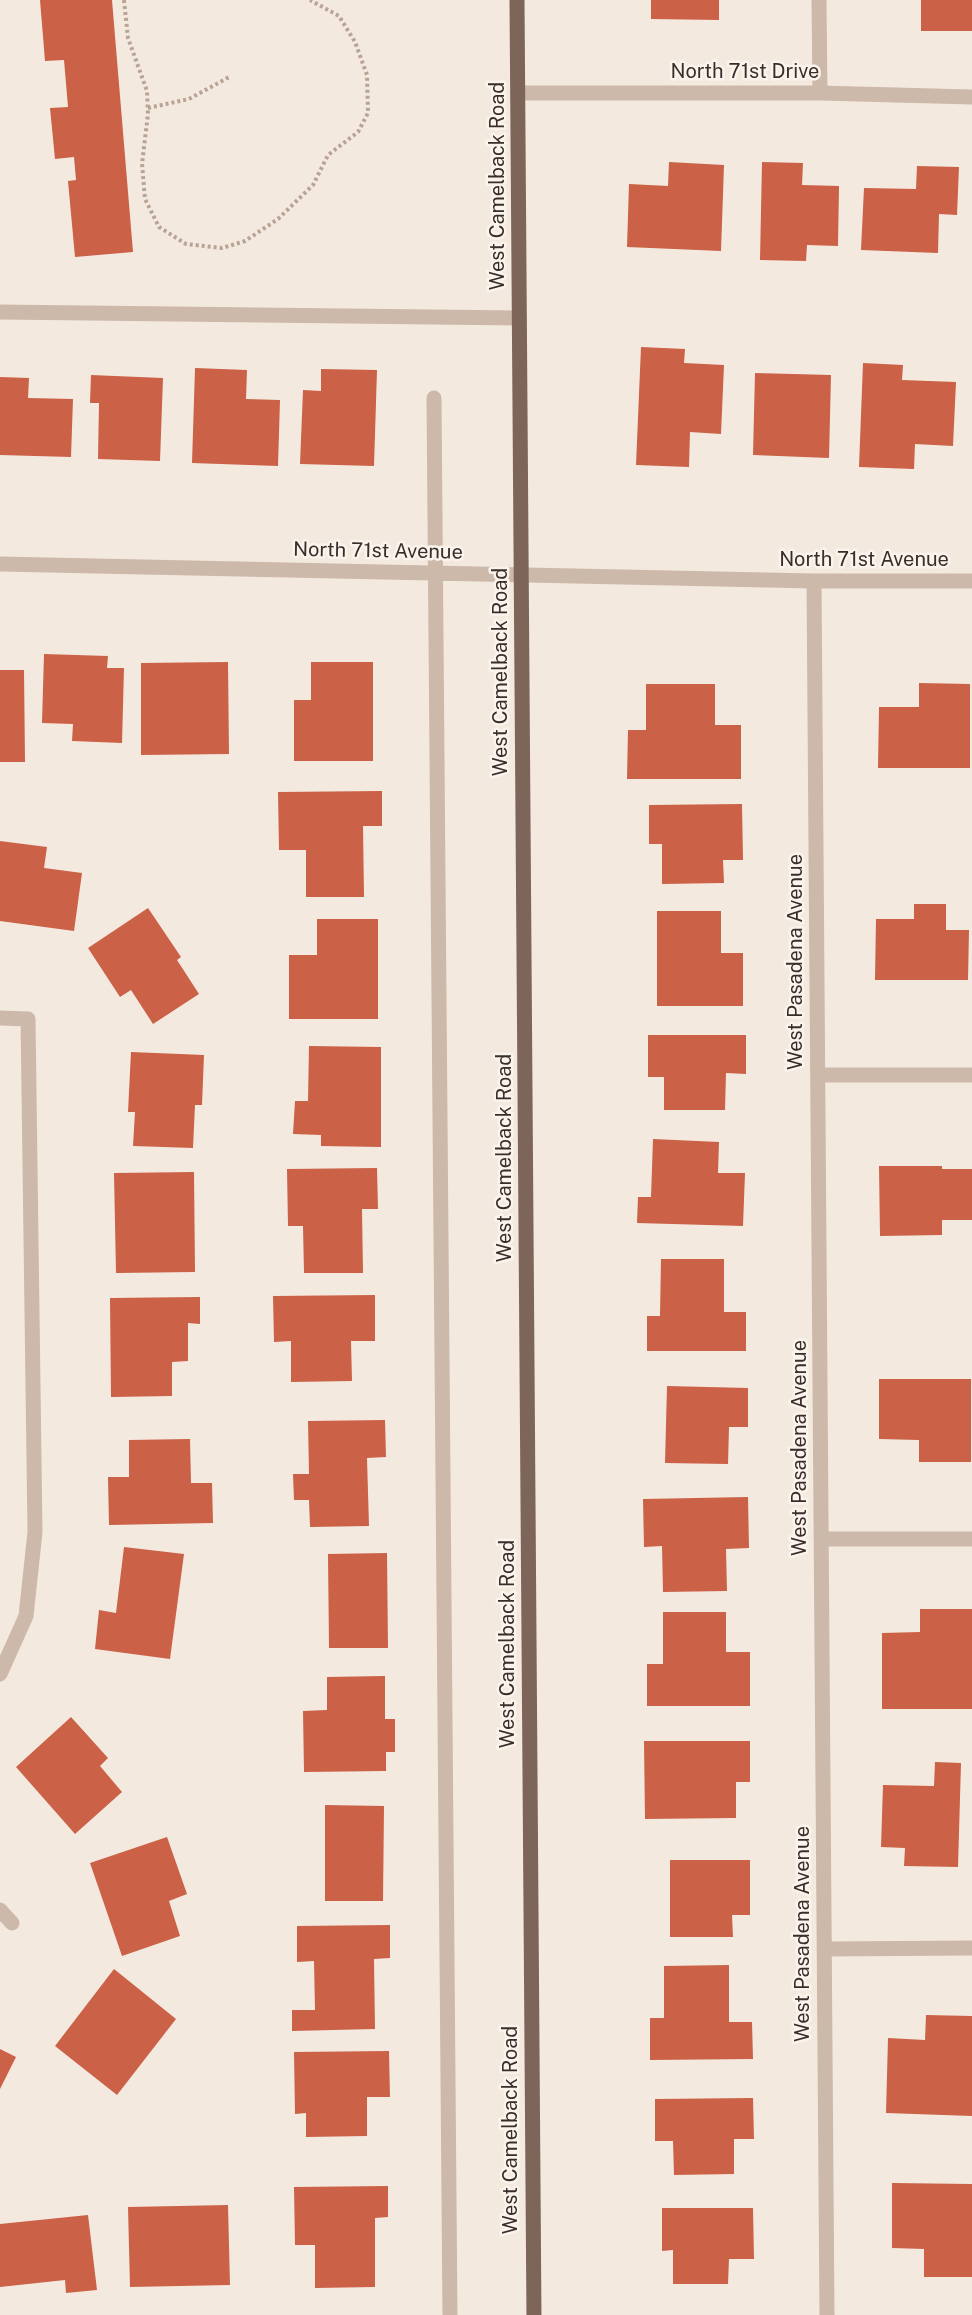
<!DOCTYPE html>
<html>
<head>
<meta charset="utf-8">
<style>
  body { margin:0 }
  canvas { display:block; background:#f4e9df }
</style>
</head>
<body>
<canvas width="972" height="2315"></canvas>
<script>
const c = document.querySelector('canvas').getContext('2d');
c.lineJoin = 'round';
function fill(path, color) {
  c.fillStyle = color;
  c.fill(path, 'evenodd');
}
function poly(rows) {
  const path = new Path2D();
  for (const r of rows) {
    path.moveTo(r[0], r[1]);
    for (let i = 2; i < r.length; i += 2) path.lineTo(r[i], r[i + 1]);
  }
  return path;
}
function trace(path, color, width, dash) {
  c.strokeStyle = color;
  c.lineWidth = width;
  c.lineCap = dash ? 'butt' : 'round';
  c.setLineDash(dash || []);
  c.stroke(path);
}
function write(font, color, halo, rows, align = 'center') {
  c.font = font + ' "Public Sans",sans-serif';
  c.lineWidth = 5;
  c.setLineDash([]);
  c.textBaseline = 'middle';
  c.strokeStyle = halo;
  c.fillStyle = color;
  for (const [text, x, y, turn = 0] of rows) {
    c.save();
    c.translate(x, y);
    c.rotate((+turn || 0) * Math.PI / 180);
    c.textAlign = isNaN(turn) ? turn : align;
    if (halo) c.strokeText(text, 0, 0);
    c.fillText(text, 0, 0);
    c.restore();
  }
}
fill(poly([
  [40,0,112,0,133,252,75,257,68,181,76,180,74,157,55,159,50,108,68,107,64,60,45,61],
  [651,0,719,0,719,20,651,19],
  [921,0,972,0,972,31,921,31],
  [669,162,724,165,721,251,627,247,629,184,668,186],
  [762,162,803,163,802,185,839,186,838,246,807,245,806,261,760,260],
  [917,166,959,167,957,215,939,214,938,253,861,250,864,188,916,189],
  [641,347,685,349,684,363,724,365,721,434,690,432,689,467,636,465],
  [863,363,903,365,902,380,956,382,953,446,915,444,914,469,859,467],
  [195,368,247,370,246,399,280,400,278,466,192,463],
  [321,369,377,370,374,466,300,464,303,390,321,391],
  [755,373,831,375,829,458,753,455],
  [91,375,163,378,160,461,98,459,99,403,90,403],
  [0,377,29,378,28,398,73,399,71,457,0,455],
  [44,654,108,656,107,668,124,668,122,743,72,741,73,724,42,723],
  [228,662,229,754,141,755,141,663],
  [311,662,373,662,373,761,294,761,294,700,311,700],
  [0,670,24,670,25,762,0,762],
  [919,683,970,684,970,768,878,768,879,707,919,707],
  [646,684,715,684,715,725,741,725,741,779,627,779,628,730,646,730],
  [382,791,382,826,363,826,364,897,306,897,306,850,279,850,278,792],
  [742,804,743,860,723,860,724,883,662,884,662,844,649,844,649,805],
  [0,841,47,847,44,868,82,873,74,931,0,921],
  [914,904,946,904,946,930,969,930,968,980,875,980,876,919,914,919],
  [148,908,181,957,177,960,199,994,153,1024,131,990,120,997,88,948],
  [657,911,721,911,721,953,743,953,743,1006,657,1006],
  [317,919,378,919,378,1019,289,1019,289,955,317,955],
  [648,1035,746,1035,746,1074,726,1073,725,1110,664,1110,664,1077,648,1077],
  [309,1046,381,1047,381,1147,321,1146,321,1135,293,1134,295,1101,308,1101],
  [131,1052,204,1055,202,1105,195,1105,193,1148,133,1146,135,1112,128,1112],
  [653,1139,719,1142,718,1173,745,1173,743,1226,637,1223,638,1197,651,1197],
  [879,1166,942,1166,942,1169,972,1169,972,1220,942,1220,942,1235,880,1236],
  [377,1168,378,1209,362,1209,363,1273,304,1273,303,1226,288,1226,287,1169],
  [194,1172,195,1272,116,1273,114,1173],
  [661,1259,724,1259,724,1312,746,1312,746,1351,647,1351,647,1316,660,1316],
  [375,1295,375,1341,351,1341,352,1381,291,1382,291,1341,274,1342,273,1296],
  [200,1297,200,1324,188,1323,188,1361,172,1362,172,1396,111,1397,110,1298],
  [879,1379,971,1379,971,1462,919,1462,919,1440,879,1439],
  [667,1386,748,1388,748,1427,729,1427,728,1464,665,1463],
  [385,1420,386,1457,367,1458,369,1526,310,1527,309,1500,294,1500,293,1474,309,1474,308,1421],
  [190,1439,191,1483,212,1483,213,1523,109,1525,108,1477,129,1477,129,1440],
  [748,1497,749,1548,726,1549,727,1591,663,1592,662,1546,644,1547,643,1499],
  [124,1547,184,1554,170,1659,95,1649,99,1610,116,1613],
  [387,1553,388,1648,329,1648,328,1554],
  [920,1609,972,1609,972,1709,882,1709,882,1633,920,1632],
  [663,1612,726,1612,726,1652,750,1652,750,1706,647,1706,647,1664,663,1664],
  [385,1676,385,1719,395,1719,395,1752,386,1752,386,1771,304,1772,303,1711,327,1710,327,1677],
  [71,1717,108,1758,100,1766,122,1792,75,1834,16,1767],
  [644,1741,750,1741,750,1782,736,1782,736,1818,645,1819],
  [935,1762,961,1763,958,1867,904,1866,905,1848,881,1847,883,1785,934,1786],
  [325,1805,384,1806,383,1901,325,1901],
  [167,1837,187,1894,169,1901,180,1936,122,1956,90,1863],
  [670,1860,750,1860,750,1915,732,1915,733,1937,670,1937],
  [390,1925,390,1958,374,1959,375,2029,292,2031,292,2010,315,2010,314,1961,297,1962,297,1926],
  [729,1965,729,2022,752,2022,753,2059,650,2060,650,2018,664,2018,664,1966],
  [114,1969,176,2019,117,2095,55,2046],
  [926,2015,972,2016,972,2116,886,2113,888,2038,925,2040],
  [0,2049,16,2057,0,2089],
  [389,2051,390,2097,367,2097,367,2136,306,2137,306,2113,295,2114,294,2052],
  [753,2098,754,2139,734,2139,734,2174,674,2175,673,2141,655,2141,655,2099],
  [892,2183,972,2184,972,2277,924,2277,924,2249,892,2248],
  [388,2186,388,2217,375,2218,375,2287,315,2288,315,2245,295,2245,294,2187],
  [228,2205,230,2285,130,2287,128,2207],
  [662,2208,753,2208,754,2259,729,2259,728,2284,673,2284,673,2250,662,2251],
  [88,2215,97,2290,66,2293,65,2280,0,2287,0,2224]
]), '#cb6146');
trace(poly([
  [124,0,128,38,147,91,148,114,142,164,145,199,159,227,186,244,222,248,245,241,278,219,313,185,328,155,358,132,368,113,367,75,355,42,339,16,310,0],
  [148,108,189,99,231,76]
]), '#b9a394', 4, [3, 3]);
trace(poly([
  [0,312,519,318]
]), '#cdb9aa', 15);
trace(poly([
  [819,0,820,93],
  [518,93,820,93,972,97],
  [434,398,450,2315],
  [0,564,814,581,972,581],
  [814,581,827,2315],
  [0,1018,28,1019,35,1532,26,1616,0,1674],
  [818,1075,972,1075],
  [821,1539,972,1539],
  [0,1910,12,1923],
  [824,1949,972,1948]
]), '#cdb9aa', 15);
trace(poly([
  [517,0,534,2315]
]), '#7d655a', 15);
write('20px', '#3a2e2a', '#fbf4ec', [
  ["North 71st Drive",745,72],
  ["West Camelback Road",498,186,-90],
  ["North 71st Avenue",378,551,1],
  ["North 71st Avenue",864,560],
  ["West Camelback Road",501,672,-90],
  ["West Pasadena Avenue",796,962,-90],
  ["West Camelback Road",505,1158,-90],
  ["West Pasadena Avenue",800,1448,-90],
  ["West Camelback Road",508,1644,-90],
  ["West Pasadena Avenue",803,1934,-90],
  ["West Camelback Road",511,2130,-90]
]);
</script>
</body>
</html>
